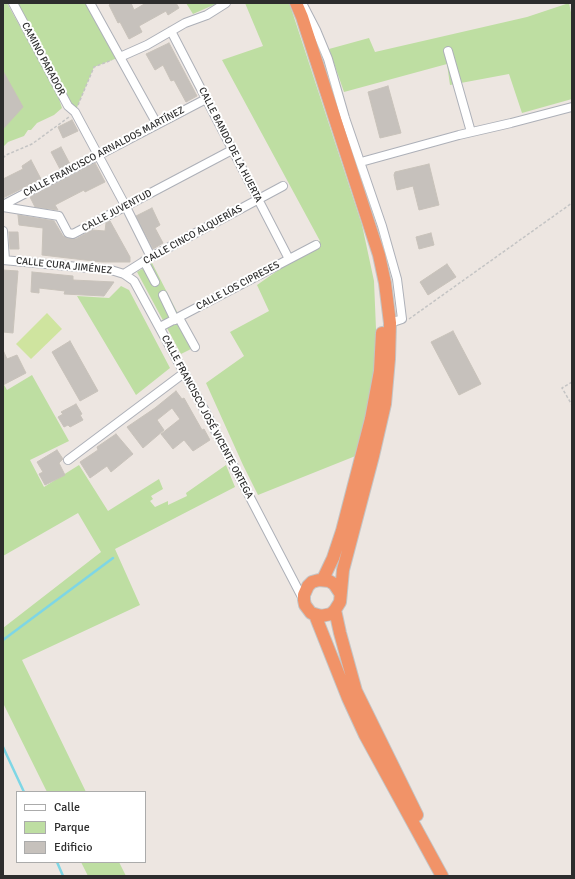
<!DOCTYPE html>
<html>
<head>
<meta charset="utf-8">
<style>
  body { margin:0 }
  #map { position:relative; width:575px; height:879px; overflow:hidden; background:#ede6e1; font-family:Signika,sans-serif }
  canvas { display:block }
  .frame { position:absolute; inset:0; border:4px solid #2d2d2d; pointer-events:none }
  .legend { position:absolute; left:16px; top:791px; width:130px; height:72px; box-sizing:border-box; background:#fff; border:1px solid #ababab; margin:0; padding:5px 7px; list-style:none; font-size:12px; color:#2d2d2d }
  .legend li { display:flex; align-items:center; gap:8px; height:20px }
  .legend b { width:20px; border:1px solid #ababab }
</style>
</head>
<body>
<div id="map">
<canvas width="575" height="879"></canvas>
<div class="frame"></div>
<ul class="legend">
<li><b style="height:5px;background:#fff"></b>Calle</li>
<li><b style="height:11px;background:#bedea2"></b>Parque</li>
<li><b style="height:11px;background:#c6c1bc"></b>Edificio</li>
</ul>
</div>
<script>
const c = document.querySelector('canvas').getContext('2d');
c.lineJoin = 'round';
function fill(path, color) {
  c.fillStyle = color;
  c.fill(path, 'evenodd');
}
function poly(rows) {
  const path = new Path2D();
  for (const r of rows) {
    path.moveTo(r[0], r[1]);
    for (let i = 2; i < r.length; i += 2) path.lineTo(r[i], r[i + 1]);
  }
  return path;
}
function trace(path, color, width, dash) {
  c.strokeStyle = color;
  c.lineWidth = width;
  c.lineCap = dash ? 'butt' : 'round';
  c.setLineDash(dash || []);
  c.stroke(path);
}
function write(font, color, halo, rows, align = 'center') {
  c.font = font + ' Signika,sans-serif';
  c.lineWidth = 4;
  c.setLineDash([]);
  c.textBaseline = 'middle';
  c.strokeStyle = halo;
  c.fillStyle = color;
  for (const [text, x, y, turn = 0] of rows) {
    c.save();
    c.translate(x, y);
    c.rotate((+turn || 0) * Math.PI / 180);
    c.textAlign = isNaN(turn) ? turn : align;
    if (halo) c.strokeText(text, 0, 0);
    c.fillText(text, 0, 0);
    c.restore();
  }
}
fill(poly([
  [3,3,7,3,57,93,62,108,54,115,37,123,31,130,28,130,24,136,8,142,3,147],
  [13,3,89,3,120,57,94,67,75,112],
  [186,3,218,3,193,14],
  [245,3,289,3,290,5,362,225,374,281,377,353,358,455,258,495,243,465,206,383,244,356,230,332,269,311,257,285,320,241,222,60,263,46],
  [569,3,572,17,572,99,522,113,509,74,450,85,447,64,344,92,329,49,369,38,375,52,527,17],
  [152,263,195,347,181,354,137,272],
  [121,286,129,290,170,368,136,395,77,296,109,298],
  [32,375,69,441,30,460,44,487,79,465,108,511,159,479,163,489,151,496,153,499,150,501,155,507,168,501,168,505,187,496,186,493,226,465,235,487,115,549,140,605,22,660,86,792,47,792,3,703,3,628,101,552,78,513,3,556,3,383,7,390],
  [81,862,119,862,126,876,88,876]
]), '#bedea2');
fill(poly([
  [47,313,62,329,31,359,16,344]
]), '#cfe49f');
trace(poly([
  [3,640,113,558],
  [3,747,24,792],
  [57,862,63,876]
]), '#7ed6e5', 2.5);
const building = poly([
  [112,3,131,3,134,10,146,3,176,3,179,8,168,15,166,11,139,26,142,32,129,39,120,22,118,23,109,5,112,3],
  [169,43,197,96,186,102,174,80,171,81,163,65,155,70,146,54,169,43],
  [3,71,23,107,3,129,3,71],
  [388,86,401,133,380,138,368,92,388,86],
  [72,120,78,131,63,138,58,127,72,120],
  [61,147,70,164,60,169,51,152,61,147],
  [31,160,41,179,3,198,3,179,23,169,22,166,31,160],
  [95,163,105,182,85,192,84,190,55,205,58,210,35,207,30,197,95,163],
  [429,164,439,205,419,210,413,186,397,190,394,175,395,172,429,164],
  [152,208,160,225,155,228,163,243,153,249,136,216,152,208],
  [18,215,54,221,63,236,67,238,72,239,76,239,92,230,105,231,106,223,110,221,130,257,130,262,102,262,42,255,43,228,19,225,18,215],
  [9,232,18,232,19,249,10,249,9,232],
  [431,233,434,245,419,249,416,237,431,233],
  [447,264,456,277,428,295,420,282,447,264],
  [3,270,18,271,13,333,3,332,3,270],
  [32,272,73,276,73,280,114,282,104,296,64,294,65,291,39,288,39,293,31,292,32,272],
  [453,331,481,384,459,395,431,342,453,331],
  [70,341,98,391,80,401,52,352,70,341],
  [3,350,7,359,17,355,26,373,3,385,3,350],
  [176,391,182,399,184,398,202,430,204,429,210,440,193,451,184,440,173,449,161,434,180,419,172,408,157,420,164,430,143,448,127,427,155,408,176,391],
  [76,404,82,414,80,415,83,420,70,427,68,425,64,427,58,417,63,414,61,412,76,404],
  [116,434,133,454,111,472,107,466,90,478,80,462,98,450,97,447,116,434],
  [57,450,63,459,59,463,65,475,45,485,39,474,43,472,37,462,57,450]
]);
fill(building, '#c6c1bc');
trace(building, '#c8c2ba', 1);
const minor = poly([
  [13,3,68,106,75,112,126,207,151,257],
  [90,3,157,124],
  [302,3,316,30,328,59,345,118,382,226,397,279,402,319,390,323],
  [171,31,289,259],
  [448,51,471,132],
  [120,57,147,45,185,23,207,15,226,3],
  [361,162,459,135,511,123,572,107],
  [3,205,206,99],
  [3,207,59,216,68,233,73,234,232,150],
  [3,231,5,260],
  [3,260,111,270,124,274,134,281,206,413,303,599],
  [144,261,155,282],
  [124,274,151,257,283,186],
  [163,295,175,320],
  [179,318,195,347],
  [160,327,316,245],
  [68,460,184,373]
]);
const highway = poly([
  [296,3,302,17,379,255,385,283,390,323,389,359,385,404,373,456,343,570,340,602,335,610,331,614,321,616,311,613,305,605,304,600,304,595,308,586,312,582,319,580,329,581,334,584,340,593],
  [323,579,333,558,342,531,371,419,380,371,382,333],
  [335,610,340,633,356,691,417,815],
  [315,615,348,698,365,735,442,876]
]);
trace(minor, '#adb0b8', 10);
trace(highway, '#c4c4c4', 14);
trace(poly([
  [78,105,94,67,112,60],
  [3,158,6,155,32,144,69,117],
  [409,319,572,203],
  [572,382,562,388,572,405]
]), '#c4c4c4', 1.5, [3, 2]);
trace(minor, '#fff', 8);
trace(highway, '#f19368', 12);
write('10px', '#2d2d2d', '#fff', [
  ["CAMINO PARADOR",43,59,62],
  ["CALLE BANDO DE LA HUERTA",230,145,63],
  ["CALLE FRANCISCO ARNALDOS MARTÍNEZ",104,152,-28],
  ["CALLE JUVENTUD",117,211,-28],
  ["CALLE CINCO ALQUERÍAS",193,235,-29],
  ["CALLE CURA JIMÉNEZ",64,266,6],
  ["CALLE LOS CIPRESES",238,286,-28],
  ["CALLE FRANCISCO JOSÉ VICENTE ORTEGA",207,417,62]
]);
</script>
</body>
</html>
